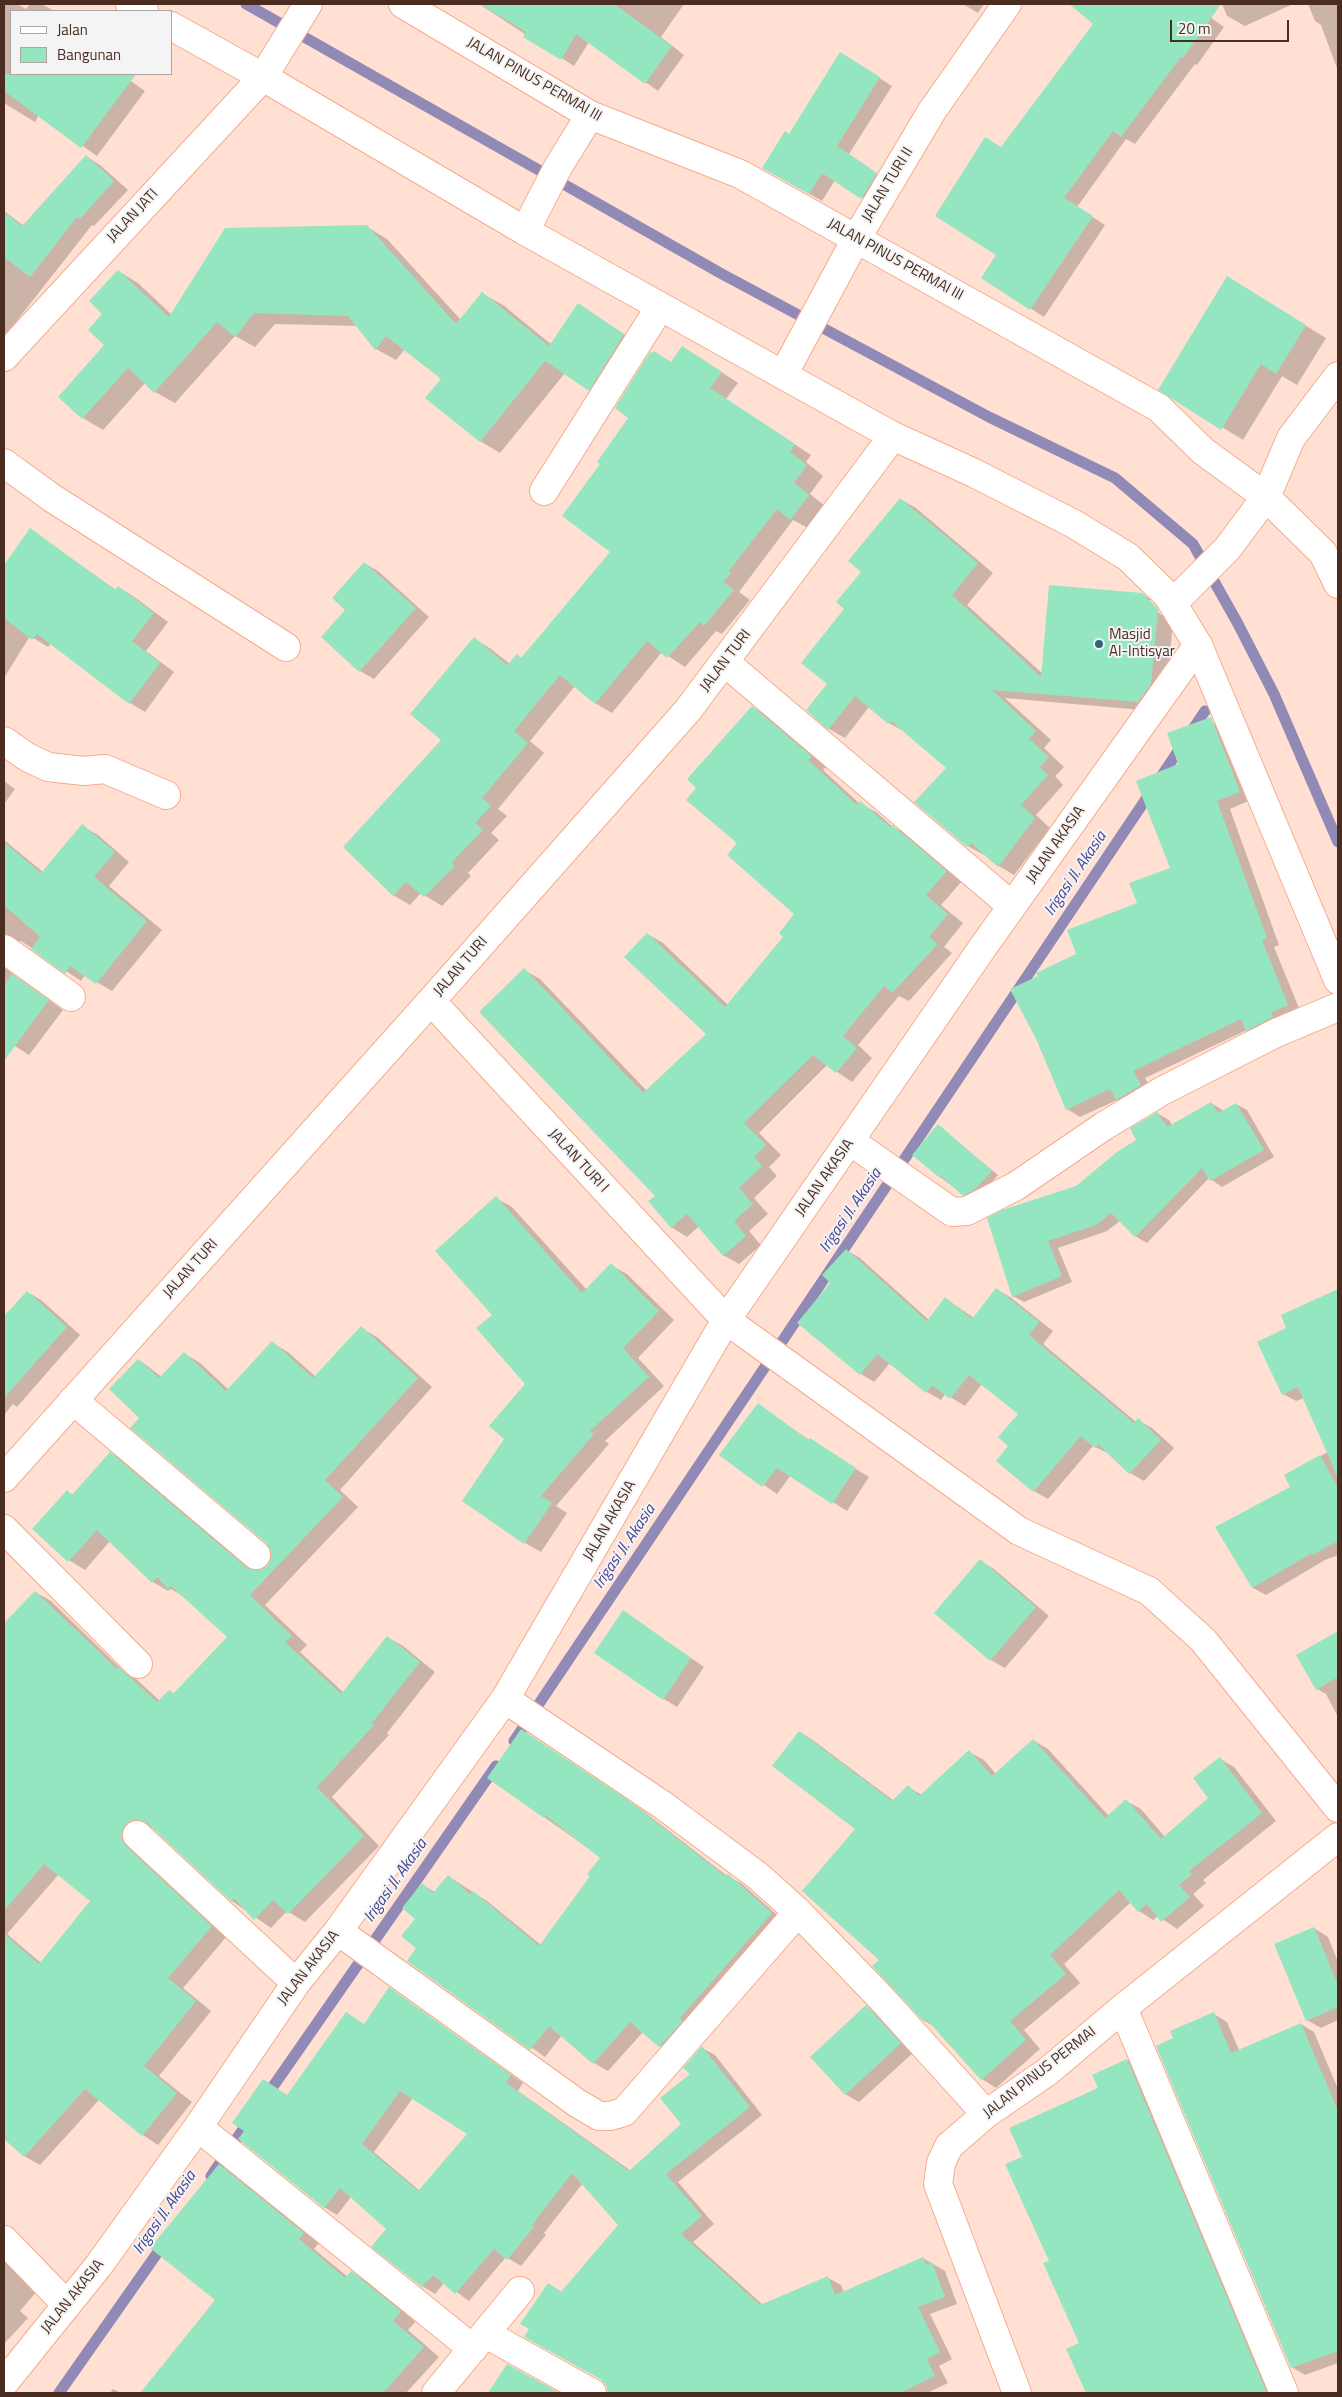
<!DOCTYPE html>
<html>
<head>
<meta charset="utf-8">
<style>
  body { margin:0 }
  #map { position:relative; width:1342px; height:2397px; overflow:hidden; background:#ffe0d3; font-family:"Titillium Web",sans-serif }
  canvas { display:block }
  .frame { position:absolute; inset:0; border:5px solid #4a2d20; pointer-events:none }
  .legend { position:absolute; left:10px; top:10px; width:162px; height:65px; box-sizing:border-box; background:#f4f4f4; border:1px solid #b0a49f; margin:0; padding:6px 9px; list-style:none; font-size:15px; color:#4a2d20 }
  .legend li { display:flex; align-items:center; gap:10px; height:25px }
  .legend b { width:25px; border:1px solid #b0a49f }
  .scale { position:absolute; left:1170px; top:20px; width:119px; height:22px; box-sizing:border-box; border:2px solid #4a2d20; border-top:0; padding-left:6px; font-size:15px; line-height:18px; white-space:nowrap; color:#4a2d20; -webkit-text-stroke:4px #f4f4f4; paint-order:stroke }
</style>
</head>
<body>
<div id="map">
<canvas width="1342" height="2397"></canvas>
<div class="frame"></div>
<ul class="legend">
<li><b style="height:6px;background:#fff"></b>Jalan</li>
<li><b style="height:14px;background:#94e6c0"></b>Bangunan</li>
</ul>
<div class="scale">20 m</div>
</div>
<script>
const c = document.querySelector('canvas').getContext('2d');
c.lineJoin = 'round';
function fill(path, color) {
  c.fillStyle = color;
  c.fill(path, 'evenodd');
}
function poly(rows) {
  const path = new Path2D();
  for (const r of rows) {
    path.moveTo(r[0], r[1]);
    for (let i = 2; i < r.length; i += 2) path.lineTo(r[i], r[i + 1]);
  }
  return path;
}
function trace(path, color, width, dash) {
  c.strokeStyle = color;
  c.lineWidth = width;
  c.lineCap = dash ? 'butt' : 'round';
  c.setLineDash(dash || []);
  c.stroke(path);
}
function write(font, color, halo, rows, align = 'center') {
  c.font = font + ' "Titillium Web",sans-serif';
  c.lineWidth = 4;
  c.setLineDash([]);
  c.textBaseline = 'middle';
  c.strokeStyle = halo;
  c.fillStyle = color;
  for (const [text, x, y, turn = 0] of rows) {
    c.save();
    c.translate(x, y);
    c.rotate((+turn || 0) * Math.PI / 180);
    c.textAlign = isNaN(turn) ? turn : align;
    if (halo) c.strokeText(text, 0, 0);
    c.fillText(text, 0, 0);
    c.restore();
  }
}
fill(poly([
  [4,4,17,4,26,9,30,4,42,4,54,11,11,11,11,74,121,74,145,91,97,156,39,115,35,122,4,103],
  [479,4,684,4,661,37,684,55,658,91,589,42,574,66],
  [963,4,984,4,978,13],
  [1075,4,1123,4,1128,8,1131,4,1192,4,1224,27,1197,65,1195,64,1135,144,1126,139,1077,207,1105,225,1044,317,983,277,997,255,1002,148,1094,24,1073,6],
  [1222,4,1293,4,1245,26,1227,16],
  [1308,4,1338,4,1338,71,1321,25,1315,21],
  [853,61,892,86,849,154,889,182,875,205,835,180,822,201,763,168],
  [87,157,100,165,128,190,94,226,92,225,4,337,4,211,24,226],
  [367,227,387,239,461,320,483,294,503,305,552,345,579,305,644,347,609,401,565,373,500,453,480,441,442,379,405,349,396,360,376,349,358,326,275,324,255,347,235,336,175,403,155,392,145,383,103,430,83,418,106,345,104,314,118,271,138,283,172,315],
  [1248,290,1326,338,1297,385,1282,376,1243,440,1160,389],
  [654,352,672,363,699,357,738,383,726,399,811,455,806,462,823,476,810,494,825,506,808,528,793,520,739,592,750,600,722,634,716,631,685,667,662,652,612,713,595,703,575,686,530,741,544,753,498,809,507,816,491,833,499,840,468,873,471,876,442,906,421,893,410,905,393,895,475,639,491,649,510,664,517,656,522,658,611,552,602,464,630,418],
  [900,499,916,508,993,573,967,605,1043,674,1142,594,1158,603,1173,619,1167,693,1154,711,1005,698,1051,740,1044,748,1064,767,1055,776,1063,785,1036,815,1050,828,1014,875,999,866,985,854,984,855,968,846,916,802,948,768,905,732,889,723,869,707,845,738,829,729,807,710,828,683,846,609],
  [1148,600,1151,600,1163,613,1161,615],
  [31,530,116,590,118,587,133,596,168,622,146,651,174,672,145,712,130,703,51,643,48,647,30,636,4,678,4,567],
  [364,563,378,571,429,617,374,679,360,671,323,637,347,610],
  [752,707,768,716,827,766,823,770,860,804,876,812,892,826,908,835,962,881,941,905,963,923,944,947,952,953,909,1001,899,996,858,1045,872,1058,852,1082,827,1065,759,1133,781,1155,769,1167,777,1176,754,1198,768,1214,749,1231,761,1245,739,1264,723,1255,699,1226,687,1237,671,1227,656,1196,524,970,540,979,647,1091,707,1034,647,934,663,943,728,1005,785,936,796,913,739,843,698,787],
  [1207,720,1220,727,1253,799,1230,809,1279,945,1274,947,1301,1013,1260,1038,1247,1030,1145,1078,1154,1093,1130,1107,1117,1100,1080,1117,1067,1109,1078,955,1139,904,1172,869,1180,765],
  [4,781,15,789,4,804],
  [82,826,98,835,129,862,109,886,162,930,112,991,85,975,81,981,21,941,14,943,4,956,4,840,43,872],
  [4,960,10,972,63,1010,29,1055,4,1039],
  [1211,1103,1224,1111,1236,1104,1247,1110,1274,1157,1222,1187,1209,1178,1147,1243,1135,1236,1120,1221,1107,1231,1058,1248,1072,1282,1024,1302,1013,1296,1077,1187,1138,1141,1157,1113,1169,1120,1172,1125],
  [938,1126,998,1175,982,1193,970,1199,940,1177],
  [496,1198,512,1207,587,1290,611,1265,627,1274,674,1320,638,1358,664,1386,605,1441,609,1444,556,1506,567,1513,541,1552,525,1543,506,1439,527,1384,493,1315],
  [846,1250,860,1258,929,1320,946,1299,974,1318,996,1289,1010,1297,1053,1331,1043,1344,1136,1422,1138,1420,1152,1428,1174,1448,1144,1481,1130,1473,1110,1454,1093,1446,1048,1499,1034,1491,998,1461,1010,1446,1019,1414,982,1384,965,1406,945,1394,941,1400,927,1392,890,1363,874,1382,861,1374,832,1283],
  [1338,1291,1338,1555,1325,1560,1266,1595,1253,1588,1292,1487,1285,1476,1328,1452,1304,1398,1296,1401,1283,1394,1288,1328,1282,1316],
  [27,1292,41,1300,80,1335,17,1407,13,1404,4,1415,4,1319],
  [361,1328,377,1337,432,1387,340,1490,358,1507,265,1605,307,1645,300,1652,344,1693,387,1637,403,1646,435,1672,387,1733,389,1735,332,1797,379,1846,305,1922,287,1911,271,1928,232,1901,155,1828,149,1828,227,1936,183,1988,211,2011,159,2076,192,2102,158,2145,143,2135,99,2100,40,2165,24,2156,4,2137,4,1625,35,1592,51,1601,123,1671,135,1678,160,1701,169,1691,175,1694,229,1637,183,1596,171,1589,168,1591,153,1582,110,1541,85,1570,69,1560,67,1492,73,1495,110,1453,126,1462,255,1571,261,1571,269,1566,273,1558,272,1550,267,1542,141,1418,139,1360,162,1377,185,1354,200,1363,229,1390,272,1343,288,1352,316,1377],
  [59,1874,92,1901,41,1963,7,1934],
  [759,1405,809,1440,869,1477,847,1511,791,1475,777,1494,721,1455],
  [980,1561,994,1569,1049,1616,1005,1668,991,1660,935,1613],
  [624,1612,704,1667,677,1707,664,1699],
  [1338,1633,1338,1717,1326,1694,1317,1689,1298,1656],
  [522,1731,642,1810,727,1876,741,1883,785,1922,674,2054,660,2046,643,2032,608,2071,594,2063,562,2035,545,2057,409,1961,418,1948,417,1919,423,1885,435,1892,448,1876,487,1901,541,1945,592,1876,602,1858,544,1817],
  [800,1732,814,1741,894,1801,908,1787,922,1795,969,1752,984,1760,996,1774,1033,1740,1048,1749,1109,1816,1126,1801,1141,1809,1165,1837,1210,1798,1220,1759,1234,1767,1276,1821,1203,1880,1206,1883,1193,1894,1204,1906,1177,1929,1158,1916,1153,1920,1139,1911,1131,1902,1064,1964,1080,1983,1024,2030,1040,2049,996,2088,982,2079,935,2027,925,2021,881,1960,857,1829],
  [1314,1928,1328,1937,1338,1962,1338,2020,1321,2028,1307,2020],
  [390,1989,523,2083,518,2091,631,2171,683,2124,692,2074,702,2048,715,2055,762,2115,678,2182,714,2224,693,2242,763,2305,828,2278,841,2285,844,2292,923,2258,945,2271,957,2304,930,2314,952,2359,939,2366,948,2383,927,2393,684,2393,669,2381,659,2393,609,2393,606,2384,601,2379,530,2329,548,2284,562,2292,620,2225,583,2183,544,2233,546,2235,521,2266,506,2257,469,2301,444,2283,435,2294,422,2286,388,2228,351,2197,337,2215,324,2207,288,2096,365,2025],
  [413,2098,469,2134,420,2191,374,2152],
  [866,2007,880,2015,914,2052,859,2102,845,2094],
  [1214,2014,1227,2022,1239,2050,1301,2024,1314,2032,1338,2089,1338,2147,1305,2160,1333,2223,1338,2221,1338,2363,1305,2375,1292,2367,1175,2039],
  [1127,2060,1141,2068,1277,2393,1093,2393,1072,2347,1081,2343,1051,2261,1024,2157],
  [219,2165,235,2174,319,2243,314,2249,348,2277,352,2272,367,2282,416,2321,408,2330,439,2357,406,2393,142,2393,217,2300],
  [4,2249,38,2290,20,2311,28,2318,4,2344],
  [507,2365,558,2393,490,2393],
  [113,2389,121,2393,110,2393]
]), '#0003');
trace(poly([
  [246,4,722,274,989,417,1115,478,1193,544,1237,622,1274,694,1338,842],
  [514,1741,1205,711],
  [265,2098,496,1766],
  [211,2176,250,2119],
  [59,2393,165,2242]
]), '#928ab6', 11);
fill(poly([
  [480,4,614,4,672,46,645,84,576,34,561,60,523,37,526,32],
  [1069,4,1221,4,1183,58,1181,57,1121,137,1113,131,1064,198,1093,216,1030,310,981,278,996,255,935,216,985,137,1001,147,1093,24],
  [840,52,880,77,837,146,877,173,861,199,822,173,809,194,762,168,785,131,789,134],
  [4,74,136,74,81,148,4,91],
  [86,155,114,181,80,219,77,217,30,277,4,257,4,212,22,226],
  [367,225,456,324,482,292,549,346,578,303,624,334,589,391,545,361,480,442,425,398,441,379,386,336,375,350,348,316,254,313,235,337,217,322,154,393,128,368,82,419,58,397,104,345,88,330,102,314,89,301,118,270,169,317,225,228],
  [1227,276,1306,325,1276,374,1261,364,1221,430,1158,390],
  [682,346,722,372,710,388,795,444,790,452,807,465,794,483,809,495,790,520,777,509,729,571,731,573,723,582,734,590,704,626,700,622,667,658,647,641,595,704,560,675,514,731,528,743,482,798,491,806,475,823,483,830,452,862,455,866,424,897,406,882,393,896,343,847,441,740,410,714,474,637,507,665,517,654,521,658,610,552,562,516,600,464,597,462,628,418,615,408,650,352,652,353,654,351,671,362],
  [900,498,978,563,952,595,1041,677,1049,585,1142,593,1158,609,1151,684,1138,702,992,690,1036,731,1029,739,1049,757,1040,767,1048,775,1021,805,1035,818,998,867,971,843,967,847,914,802,946,768,891,721,888,724,855,696,828,730,806,710,827,684,801,663,844,609,836,602,861,572,848,561],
  [30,528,115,590,118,586,154,613,132,641,160,663,129,704,37,634,32,640,4,618,4,565],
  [364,562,416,608,359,672,321,637,345,610,332,598],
  [752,706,809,754,812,757,808,760,857,805,860,801,890,827,892,825,947,871,926,895,948,914,929,937,938,944,892,993,884,986,843,1036,857,1048,836,1073,813,1055,744,1123,766,1145,754,1157,762,1166,739,1188,753,1204,734,1221,746,1236,723,1256,687,1214,671,1228,648,1201,655,1196,479,1012,524,968,643,1093,706,1034,624,957,647,933,725,1007,783,937,779,933,794,914,727,855,737,843,686,800,696,788,687,779],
  [1211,717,1240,792,1217,801,1267,938,1262,940,1288,1005,1271,1012,1273,1017,1246,1031,1241,1019,1133,1071,1141,1085,1116,1100,1110,1089,1066,1110,1037,1041,1010,989,1038,976,1036,973,1076,954,1067,930,1137,903,1129,883,1170,868,1136,781,1178,764,1167,733],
  [82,824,115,852,94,877,147,921,96,984,70,966,65,974,31,949,40,937,4,905,4,842,41,873],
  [12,974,49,1000,4,1061,4,985],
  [1211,1102,1218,1113,1236,1103,1264,1150,1210,1181,1202,1168,1135,1237,1111,1213,1096,1225,1048,1241,1062,1276,1012,1297,987,1218,1002,1210,1076,1186,1117,1152,1136,1140,1130,1128,1157,1112,1167,1127],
  [938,1124,992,1171,975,1189,963,1196,941,1176,940,1178,912,1155],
  [496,1196,582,1293,611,1263,659,1311,623,1348,649,1377,590,1431,594,1434,541,1496,552,1503,524,1544,462,1501,504,1439,489,1426,525,1384,476,1328,492,1315,435,1251],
  [846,1249,927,1321,945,1297,972,1319,996,1288,1039,1322,1029,1335,1134,1423,1138,1418,1161,1440,1129,1474,1098,1444,1095,1448,1081,1436,1033,1492,996,1461,1008,1446,998,1437,1018,1414,969,1375,950,1399,932,1385,926,1393,877,1354,860,1375,797,1323,830,1283,822,1275],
  [1338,1289,1338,1478,1298,1387,1282,1395,1257,1342,1286,1328,1281,1315],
  [27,1291,67,1327,4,1398,4,1316],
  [361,1326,418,1378,325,1480,343,1497,250,1595,292,1636,285,1642,341,1694,387,1636,420,1662,372,1723,374,1725,317,1787,364,1836,288,1914,273,1900,254,1920,234,1898,232,1902,148,1824,140,1820,133,1820,126,1824,122,1832,122,1840,126,1846,212,1926,168,1978,196,2001,144,2066,177,2093,142,2136,85,2089,24,2157,4,2139,4,1934,39,1964,90,1901,44,1864,4,1911,4,1623,35,1591,117,1669,119,1667,157,1702,169,1690,173,1694,227,1637,171,1586,168,1589,157,1577,152,1583,97,1530,68,1562,32,1529,67,1490,72,1495,110,1452,246,1567,254,1570,262,1569,268,1565,271,1557,270,1549,266,1543,130,1428,139,1418,109,1389,138,1359,159,1378,184,1352,226,1391,272,1341,313,1378],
  [758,1403,808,1440,810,1438,856,1468,832,1504,777,1468,762,1487,719,1455],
  [1320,1455,1338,1488,1338,1541,1312,1555,1312,1553,1252,1588,1215,1527,1290,1487,1284,1475],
  [980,1559,1036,1607,990,1661,934,1613],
  [623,1610,691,1658,663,1700,594,1653],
  [1338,1631,1338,1677,1316,1690,1296,1655],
  [521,1729,628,1800,725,1876,728,1874,772,1913,680,2018,683,2021,659,2047,630,2022,593,2064,549,2026,530,2050,407,1961,416,1948,401,1936,415,1919,402,1908,422,1883,433,1893,448,1875,470,1894,473,1891,539,1946,590,1876,587,1874,600,1858,545,1815,544,1818,487,1778],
  [799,1731,892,1801,908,1785,919,1796,969,1750,992,1776,1033,1739,1105,1818,1126,1799,1161,1839,1208,1798,1193,1778,1220,1757,1262,1813,1189,1871,1192,1874,1179,1885,1190,1897,1161,1922,1147,1904,1138,1912,1119,1890,1050,1955,1066,1974,1010,2021,1026,2040,981,2080,927,2020,924,2022,872,1966,879,1960,802,1891,855,1829,772,1766],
  [1314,1927,1338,1985,1338,2007,1306,2021,1274,1944],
  [389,1987,511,2075,506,2083,629,2171,681,2124,660,2098,690,2074,683,2068,702,2046,750,2107,666,2174,702,2216,681,2234,760,2305,828,2276,835,2295,923,2257,926,2264,932,2262,945,2297,918,2307,940,2352,927,2359,935,2376,900,2393,608,2393,606,2385,600,2379,524,2337,529,2329,520,2324,548,2283,561,2292,618,2225,572,2173,532,2225,534,2227,507,2260,494,2249,455,2294,433,2275,422,2287,371,2247,386,2229,340,2188,324,2208,238,2139,244,2131,232,2123,263,2079,287,2095,346,2012,364,2024],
  [400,2091,467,2134,418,2191,362,2144],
  [866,2005,901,2043,845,2095,810,2057],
  [1214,2012,1231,2053,1301,2023,1338,2111,1338,2351,1291,2368,1156,2046,1173,2038,1170,2031],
  [1127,2059,1267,2393,1086,2393,1066,2349,1079,2343,1043,2263,1049,2261,1005,2164,1022,2157,1009,2128,1098,2088,1092,2075],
  [219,2164,304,2233,299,2239,345,2278,351,2271,401,2311,393,2321,424,2347,383,2393,140,2393,215,2300,150,2248],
  [507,2364,560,2393,488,2393]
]), '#94e6c0');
const street = poly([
  [403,4,590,115,740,174,1159,408,1203,451,1266,497,1323,553,1338,584],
  [263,77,308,4],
  [525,231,558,167,590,115],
  [783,375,856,239,932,111,1007,4],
  [4,463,52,498,286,647],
  [544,491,660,307],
  [1173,603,1227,549,1266,497,1291,438,1338,376],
  [726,663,1012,906],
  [4,741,27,757,48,767,84,771,105,769,166,795],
  [4,949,71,997],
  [431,1001,726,1320,1019,1531,1149,1591,1203,1640,1338,1808],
  [850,1141,952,1212,967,1211,1016,1186,1104,1126,1162,1091,1276,1033,1338,1007],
  [73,1400,256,1555],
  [4,1478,431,1001,688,710,893,436],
  [4,1529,138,1664],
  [505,1699,664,1806,758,1876,798,1912,882,1999,986,2114],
  [137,1835,296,1983],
  [338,1931,577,2103,599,2116,610,2116,624,2112,798,1912],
  [1123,2008,1284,2393],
  [198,2127,473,2349],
  [4,2240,67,2305],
  [486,2334,592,2393],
  [4,2383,99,2265,198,2127,296,1983,338,1931,505,1699,726,1320,983,947,1198,645],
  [436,2393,520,2291],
  [1017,2393,938,2184,941,2163,949,2146,986,2114,1047,2072,1123,2008,1338,1837]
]);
const secondary = poly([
  [130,4,144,11],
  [171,26,263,77,525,231,776,371,893,436,974,473,1074,524,1128,557,1168,596,1198,645,1338,980],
  [4,357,263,77]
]);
trace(street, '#f5ab8c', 30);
trace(secondary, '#f5ab8c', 30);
trace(street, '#fff', 28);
trace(secondary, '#fff', 28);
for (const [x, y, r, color] of [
  [1099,644,5,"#27677c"]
]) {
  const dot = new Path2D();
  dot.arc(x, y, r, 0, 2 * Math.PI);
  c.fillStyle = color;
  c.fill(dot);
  trace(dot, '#f4f4f4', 2);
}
write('15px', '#4a2d20', '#f4f4f4', [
  ["JALAN PINUS PERMAI III",534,80,30],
  ["JALAN TURI II",888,185,-59],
  ["JALAN JATI",133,216,-47],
  ["JALAN PINUS PERMAI III",895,260,29],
  ["JALAN TURI",726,661,-53],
  ["JALAN AKASIA",1056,845,-55],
  ["JALAN TURI",461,967,-49],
  ["JALAN TURI I",578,1161,47],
  ["JALAN AKASIA",825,1178,-55],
  ["JALAN TURI",191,1269,-48],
  ["JALAN AKASIA",610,1521,-60],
  ["JALAN AKASIA",309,1968,-52],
  ["JALAN PINUS PERMAI",1040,2073,-38],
  ["JALAN AKASIA",73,2297,-51]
]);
write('15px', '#4a2d20', '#f4f4f4', [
  ["Masjid",1109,635],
  ["Al-Intisyar",1109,652]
], 'left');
write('italic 16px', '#494393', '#f4f4f4', [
  ["Irigasi Jl. Akasia",1076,874,-56],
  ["Irigasi Jl. Akasia",851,1211,-56],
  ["Irigasi Jl. Akasia",625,1547,-56],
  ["Irigasi Jl. Akasia",396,1881,-55],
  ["Irigasi Jl. Akasia",165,2213,-55]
]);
</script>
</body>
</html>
